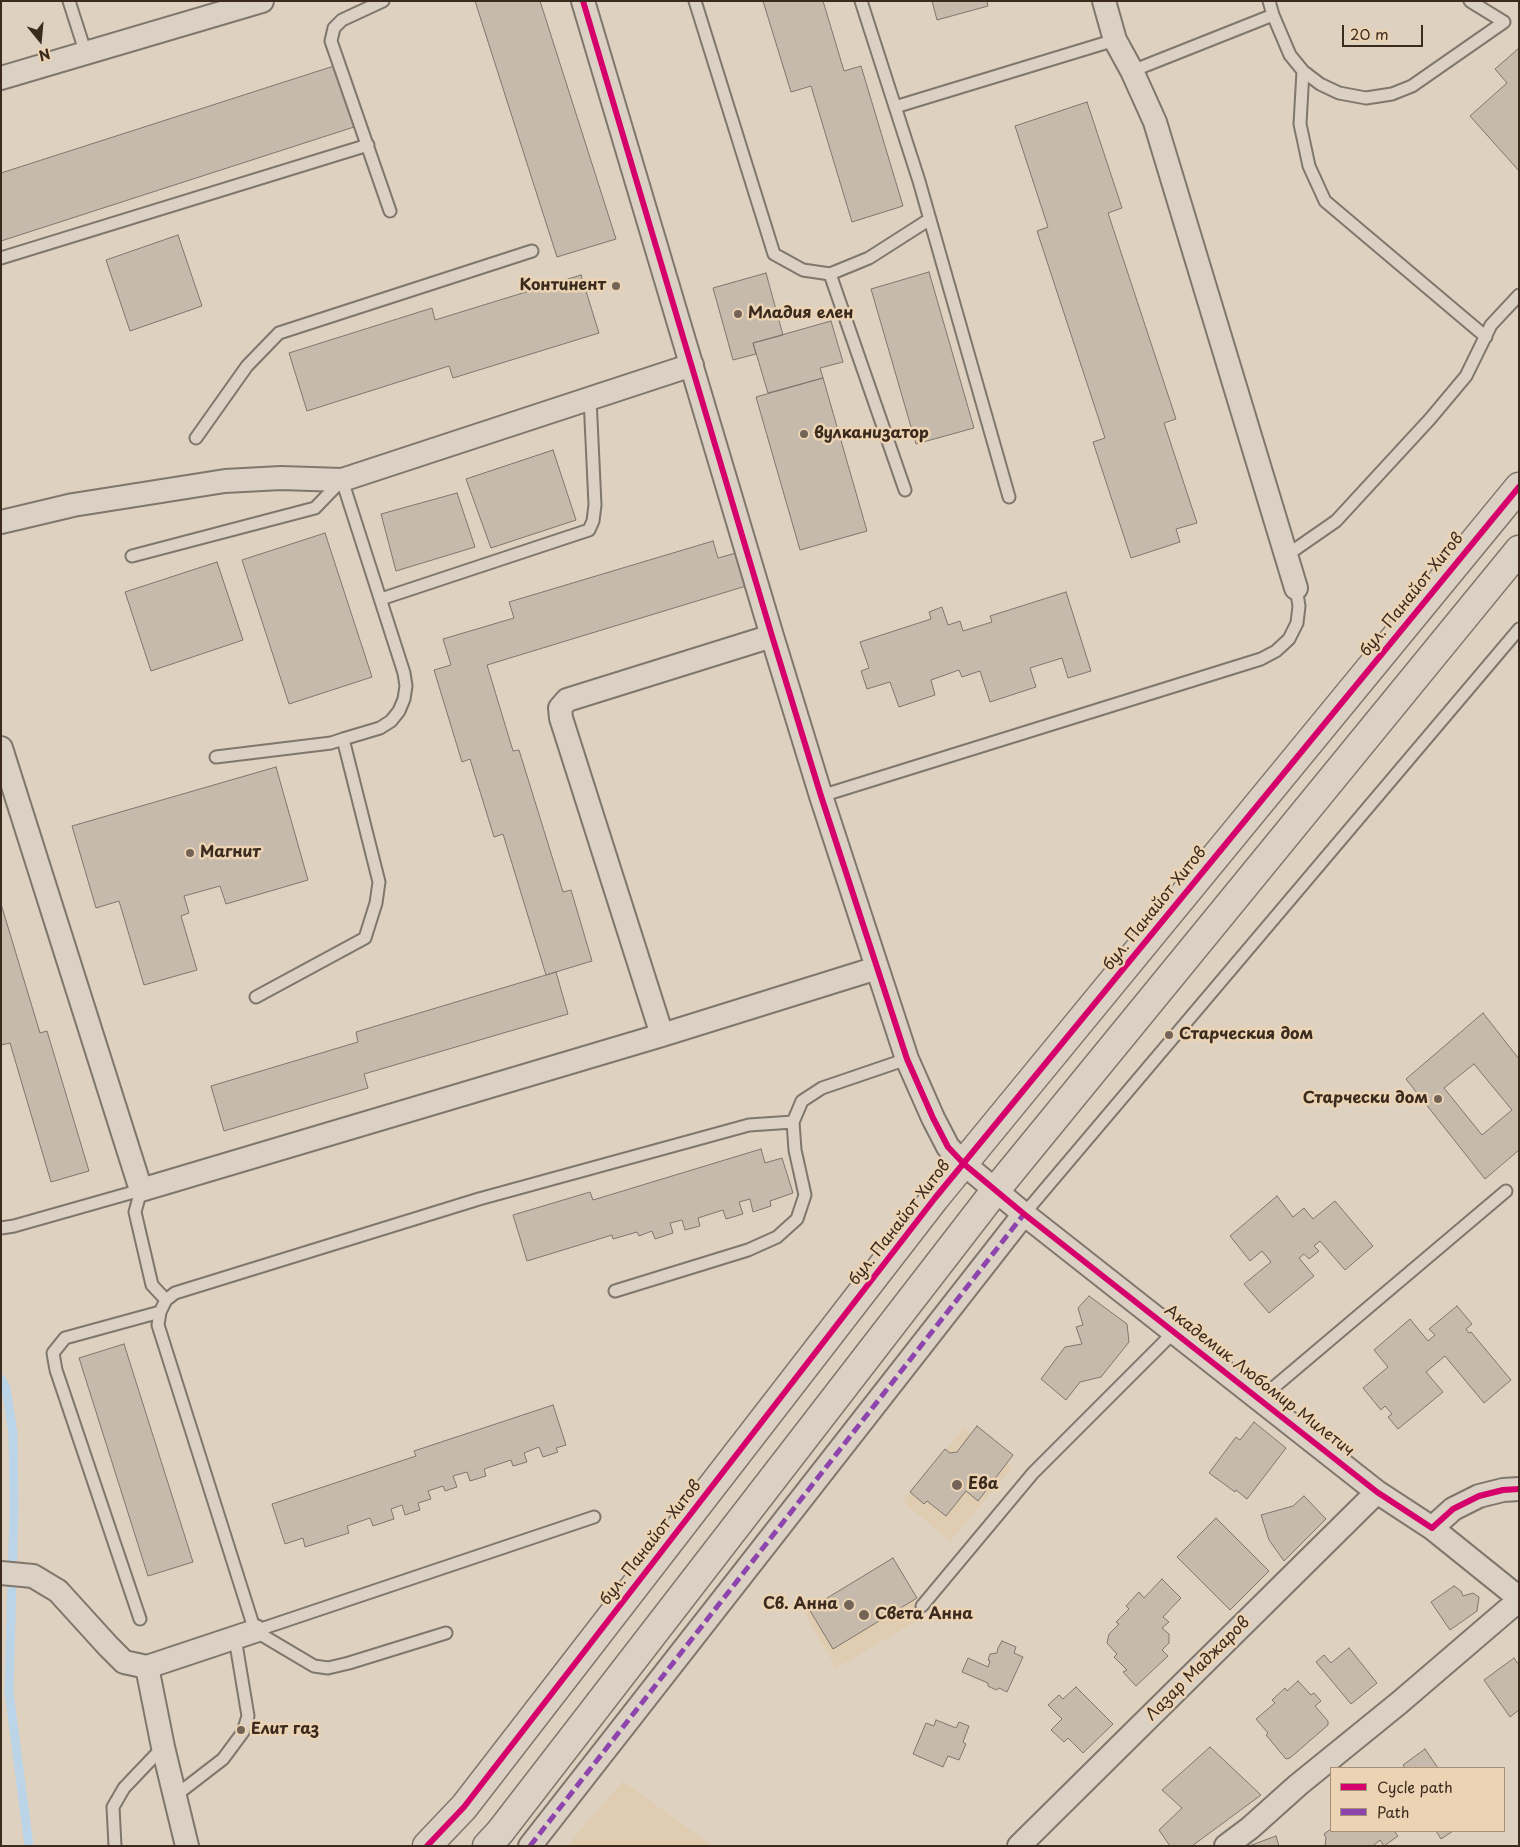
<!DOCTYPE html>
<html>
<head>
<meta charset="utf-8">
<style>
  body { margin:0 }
  #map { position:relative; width:1520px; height:1847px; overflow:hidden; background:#ded1c0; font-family:"Playpen Sans",sans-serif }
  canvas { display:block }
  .frame { position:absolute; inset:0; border:2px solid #3b2a1e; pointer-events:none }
  .legend { position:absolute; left:1330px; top:1767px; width:175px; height:65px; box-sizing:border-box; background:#ebd3b3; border:1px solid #a58f77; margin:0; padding:6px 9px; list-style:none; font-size:15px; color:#3b2a1e }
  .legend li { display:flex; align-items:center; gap:10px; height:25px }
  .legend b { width:25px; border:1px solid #a58f77 }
  .north { position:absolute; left:15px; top:15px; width:50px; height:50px; -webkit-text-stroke:4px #ebd3b3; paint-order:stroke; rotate:163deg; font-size:14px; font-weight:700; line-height:20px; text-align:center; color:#3b2a1e }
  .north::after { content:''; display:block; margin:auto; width:18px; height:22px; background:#3b2a1e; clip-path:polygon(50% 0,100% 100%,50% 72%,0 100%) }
  .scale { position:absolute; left:1342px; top:25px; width:81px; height:22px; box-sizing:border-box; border:2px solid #3b2a1e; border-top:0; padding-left:6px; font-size:15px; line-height:18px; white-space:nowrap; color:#3b2a1e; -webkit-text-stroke:4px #ebd3b3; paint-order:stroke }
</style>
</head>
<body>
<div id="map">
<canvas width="1520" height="1847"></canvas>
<div class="frame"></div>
<ul class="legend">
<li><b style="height:6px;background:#d6006c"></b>Cycle path</li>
<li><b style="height:6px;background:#8e44ad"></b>Path</li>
</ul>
<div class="north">N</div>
<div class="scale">20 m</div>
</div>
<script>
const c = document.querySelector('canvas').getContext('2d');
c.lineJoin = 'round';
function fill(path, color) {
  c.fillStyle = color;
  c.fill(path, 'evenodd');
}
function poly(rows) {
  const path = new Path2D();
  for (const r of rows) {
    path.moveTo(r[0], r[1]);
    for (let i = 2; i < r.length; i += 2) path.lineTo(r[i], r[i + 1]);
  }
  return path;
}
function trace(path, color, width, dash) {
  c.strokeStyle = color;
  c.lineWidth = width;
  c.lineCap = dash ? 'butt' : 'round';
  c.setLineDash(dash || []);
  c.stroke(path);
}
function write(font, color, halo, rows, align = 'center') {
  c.font = font + ' "Playpen Sans",sans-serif';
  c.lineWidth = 5;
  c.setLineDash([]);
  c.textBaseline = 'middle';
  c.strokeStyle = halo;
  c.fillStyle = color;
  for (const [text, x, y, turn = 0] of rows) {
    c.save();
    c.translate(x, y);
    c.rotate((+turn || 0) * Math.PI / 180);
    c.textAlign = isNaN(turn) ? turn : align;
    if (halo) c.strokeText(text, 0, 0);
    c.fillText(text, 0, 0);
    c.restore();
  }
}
fill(poly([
  [964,1428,1012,1468,950,1541,903,1502],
  [892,1563,923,1617,836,1668,805,1614],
  [623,1781,712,1846,567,1846]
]), '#dfccb1');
trace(poly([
  [1,1379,6,1388,13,1434,14,1510,9,1692,29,1846]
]), '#bcd4e7', 9);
const building = poly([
  [475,1,540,1,616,239,557,257,475,1],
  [763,1,823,1,844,71,861,66,903,206,852,222,811,86,791,92,763,1],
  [932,1,987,1,988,6,937,20,932,1],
  [1519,48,1519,171,1470,116,1507,83,1495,69,1519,48],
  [334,66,354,127,1,241,1,173,334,66],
  [1087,102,1122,208,1108,213,1176,419,1164,423,1197,523,1176,529,1180,542,1131,558,1093,442,1105,438,1037,231,1048,227,1015,126,1087,102],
  [178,235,202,306,130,331,106,260,178,235],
  [929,272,974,428,916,444,871,289,929,272],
  [766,273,783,335,753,343,756,354,733,360,713,288,766,273],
  [581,275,599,333,453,378,449,366,307,411,289,353,432,308,435,320,581,275],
  [831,321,843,362,820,368,823,378,768,393,753,343,831,321],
  [823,378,867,531,800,550,756,397,823,378],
  [553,450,576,520,491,548,466,479,553,450],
  [457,493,475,547,396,571,381,514,457,493],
  [325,533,372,677,289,704,242,560,325,533],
  [713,541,718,558,736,553,746,586,487,665,513,751,519,750,563,892,571,890,592,961,546,975,503,834,494,837,470,759,462,762,434,670,451,665,443,639,514,618,509,602,713,541],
  [217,562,243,640,151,671,125,592,217,562],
  [1066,592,1091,671,1068,678,1062,658,1030,668,1036,687,990,702,980,671,962,677,959,670,931,680,935,695,899,707,890,682,867,689,861,671,869,668,860,642,931,619,929,612,942,607,948,625,960,621,963,631,992,622,990,616,1066,592],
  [276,767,308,880,226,904,220,886,184,896,189,913,181,916,197,970,144,985,119,901,96,908,72,826,276,767],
  [1,904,40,1033,47,1031,89,1171,51,1182,10,1043,1,1045,1,904],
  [556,972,568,1014,364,1074,368,1088,224,1131,211,1086,358,1042,356,1032,556,972],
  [1483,1013,1519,1059,1519,1150,1485,1179,1406,1079,1483,1013],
  [1474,1064,1512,1110,1482,1135,1444,1088,1474,1064],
  [761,1149,765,1163,782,1158,793,1193,770,1201,771,1206,753,1212,750,1199,739,1202,743,1214,726,1219,723,1210,698,1218,700,1226,685,1230,682,1220,670,1223,673,1233,655,1239,652,1231,639,1236,637,1232,613,1239,612,1235,527,1261,513,1215,590,1192,593,1200,761,1149],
  [1277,1196,1293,1217,1304,1208,1313,1219,1335,1201,1373,1246,1345,1270,1320,1241,1314,1246,1319,1251,1309,1259,1304,1254,1299,1258,1314,1276,1269,1313,1244,1284,1271,1262,1262,1251,1250,1261,1230,1236,1277,1196],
  [1089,1296,1127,1324,1129,1342,1101,1377,1080,1382,1066,1400,1041,1379,1065,1347,1082,1344,1076,1327,1083,1325,1078,1308,1089,1296],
  [1457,1306,1472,1324,1466,1329,1469,1333,1471,1332,1511,1380,1484,1403,1445,1356,1426,1372,1443,1392,1398,1429,1388,1417,1392,1414,1385,1406,1381,1410,1363,1388,1388,1367,1374,1350,1410,1319,1428,1341,1435,1335,1429,1329,1457,1306],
  [124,1344,193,1562,148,1576,79,1358,124,1344],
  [553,1405,566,1445,556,1448,558,1452,543,1457,539,1447,524,1453,527,1462,513,1466,511,1460,484,1469,486,1476,470,1481,467,1472,453,1476,457,1487,445,1491,443,1486,428,1491,431,1499,418,1503,420,1510,405,1515,402,1505,391,1509,394,1519,373,1526,370,1518,347,1526,349,1533,305,1547,303,1538,285,1544,272,1504,416,1456,414,1451,553,1405],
  [1254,1422,1286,1448,1247,1499,1236,1490,1235,1492,1209,1473,1236,1437,1240,1440,1254,1422],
  [977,1426,1013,1455,978,1501,966,1491,946,1516,927,1501,924,1504,910,1492,945,1449,950,1453,957,1452,977,1426],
  [1304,1496,1326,1519,1284,1561,1269,1540,1261,1515,1293,1506,1304,1496],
  [1216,1518,1269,1571,1230,1610,1177,1557,1216,1518],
  [893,1558,917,1598,833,1649,809,1609,893,1558],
  [1162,1579,1181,1598,1163,1617,1169,1622,1162,1628,1169,1634,1169,1643,1162,1650,1168,1656,1136,1686,1123,1672,1127,1670,1114,1657,1117,1654,1107,1643,1109,1634,1119,1624,1116,1622,1129,1609,1126,1606,1139,1592,1144,1598,1162,1579],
  [1454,1586,1461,1591,1463,1596,1473,1593,1479,1597,1477,1611,1450,1630,1431,1602,1454,1586],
  [1002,1641,1016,1647,1014,1653,1023,1657,1007,1692,999,1688,996,1690,988,1686,988,1683,962,1672,968,1658,988,1667,990,1661,988,1660,990,1654,997,1653,998,1648,1002,1641],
  [1349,1648,1377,1683,1351,1704,1316,1662,1324,1655,1331,1663,1349,1648],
  [1514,1658,1519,1665,1519,1710,1510,1717,1484,1680,1514,1658],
  [1298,1681,1311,1695,1314,1693,1321,1701,1315,1706,1328,1721,1328,1725,1290,1758,1286,1759,1266,1735,1268,1733,1256,1719,1275,1703,1272,1700,1285,1688,1287,1691,1298,1681],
  [1076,1687,1113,1724,1083,1753,1068,1738,1064,1742,1051,1730,1062,1719,1048,1705,1059,1695,1063,1699,1076,1687],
  [936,1720,956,1728,959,1722,969,1726,963,1742,966,1744,959,1760,948,1756,943,1767,913,1754,926,1723,934,1726,936,1720],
  [1210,1747,1261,1795,1192,1846,1170,1846,1159,1830,1182,1808,1162,1790,1210,1747],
  [1425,1749,1438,1768,1405,1768,1403,1765,1425,1749],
  [1331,1829,1331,1831,1396,1831,1395,1832,1398,1836,1384,1846,1380,1840,1373,1846,1325,1846,1326,1838,1324,1834,1331,1829],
  [1436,1831,1453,1831,1441,1839,1436,1831],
  [1276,1836,1279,1846,1249,1846,1276,1836]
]);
fill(building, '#c5baab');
trace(building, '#7f766c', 1);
const lane = poly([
  [69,1,86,54],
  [383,1,342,20,334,28,331,41,390,211],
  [695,1,774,254,803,270,830,274,869,258,930,219],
  [861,1,919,181,1009,497],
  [1273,15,1290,55,1303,71,1320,84,1339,93,1366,98,1392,94,1412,86,1504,22,1470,1],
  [1132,71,1273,15,1269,1],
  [1303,71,1300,124,1309,166,1325,201,1486,337],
  [895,107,1115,40],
  [1,258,368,145],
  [830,274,905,490],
  [196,438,247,366,279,333,532,251],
  [1287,555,1336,521,1430,419,1466,376,1491,325,1519,295],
  [132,556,315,508,342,480,404,673,406,686,404,699,399,711,391,721,380,728,343,739,331,743,216,757],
  [381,599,589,530,593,521,595,505,590,398],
  [821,796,1261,659,1276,651,1289,639,1297,623,1299,606,1296,588],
  [256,997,365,938,376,903,379,882,343,739],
  [141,1190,135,1212,152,1285,166,1300],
  [1024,1214,1519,629],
  [1,1228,14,1226,141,1190],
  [615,1291,748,1250,777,1237,797,1219,805,1195,795,1150,793,1122,802,1101,822,1088,907,1059],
  [1260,1399,1506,1191],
  [922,1606,1033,1473,1174,1332],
  [140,1619,56,1370,53,1353,65,1338,160,1312],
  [255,1631,594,1517],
  [446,1633,349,1663,328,1668,314,1666,255,1631,158,1325,160,1312,166,1300,175,1293,479,1199,749,1125,793,1122],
  [175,1796,223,1759,243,1732,248,1716,235,1638],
  [115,1846,113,1807,124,1788,163,1747]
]);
const street = poly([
  [583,1,772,636,821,796,907,1059,933,1118,948,1147,964,1164,1024,1214,1377,1492,1432,1528,1453,1509,1479,1496,1503,1490,1519,1489],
  [1104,1,1115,40,1132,71,1155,122,1296,588],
  [1,78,262,1],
  [1,522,73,505,225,481,281,478,342,480,692,365],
  [1,748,141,1190,662,1035,877,968],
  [662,1035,561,718,560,708,567,700,772,636],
  [1432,1528,1519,1598],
  [1,1573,33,1576,58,1591,108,1646,124,1662,147,1667],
  [187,1846,163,1747,147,1667,255,1631],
  [530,1846,1024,1214],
  [1019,1846,1377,1492],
  [1226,1846,1250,1828,1298,1785,1399,1703,1519,1600]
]);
const secondary = poly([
  [427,1846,464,1807,935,1198,1519,487],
  [487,1846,500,1832,995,1191,1519,550]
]);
trace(lane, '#7f766c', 15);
trace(street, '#7f766c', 26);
trace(secondary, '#7f766c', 31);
trace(lane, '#dad0c4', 11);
trace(street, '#dad0c4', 22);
trace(secondary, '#dad0c4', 28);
trace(poly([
  [530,1846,1024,1214]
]), '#8e44ad', 5, [10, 5]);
trace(poly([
  [583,1,772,636,821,796,907,1059,933,1118,948,1147,964,1164,1024,1214,1377,1492,1432,1528,1453,1509,1479,1496,1503,1490,1519,1489],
  [427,1846,464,1807,935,1198,1519,487]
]), '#d6006c', 6);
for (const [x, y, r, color] of [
  [616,286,5,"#746457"],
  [738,314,5,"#746457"],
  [804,434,5,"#746457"],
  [190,853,5,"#746457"],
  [1169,1035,5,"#746457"],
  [1438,1099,5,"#746457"],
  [957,1485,6,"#746457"],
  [849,1605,6,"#746457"],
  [864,1615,6,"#746457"],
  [241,1730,5,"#746457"]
]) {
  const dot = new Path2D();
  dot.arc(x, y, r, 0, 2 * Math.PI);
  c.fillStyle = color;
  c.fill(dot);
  trace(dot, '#ebd3b3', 2);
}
write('bold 16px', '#3b2a1e', '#ebd3b3', [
  ["Континент",606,286,"right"],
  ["Младия елен",748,314],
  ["вулканизатор",814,434],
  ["Магнит",200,853],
  ["Старческия дом",1179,1035],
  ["Старчески дом",1428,1099,"right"],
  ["Ева",968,1485],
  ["Св. Анна",838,1605,"right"],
  ["Света Анна",875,1615],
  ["Елит газ",251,1730]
], 'left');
write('16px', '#3b2a1e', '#ebd3b3', [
  ["бул. Панайот Хитов",1412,595,-51],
  ["бул. Панайот Хитов",1155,909,-51],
  ["бул. Панайот Хитов",900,1223,-52],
  ["Академик Любомир Милетич",1259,1381,38],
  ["бул. Панайот Хитов",651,1543,-52],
  ["Лазар Маджаров",1198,1669,-45]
]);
</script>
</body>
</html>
